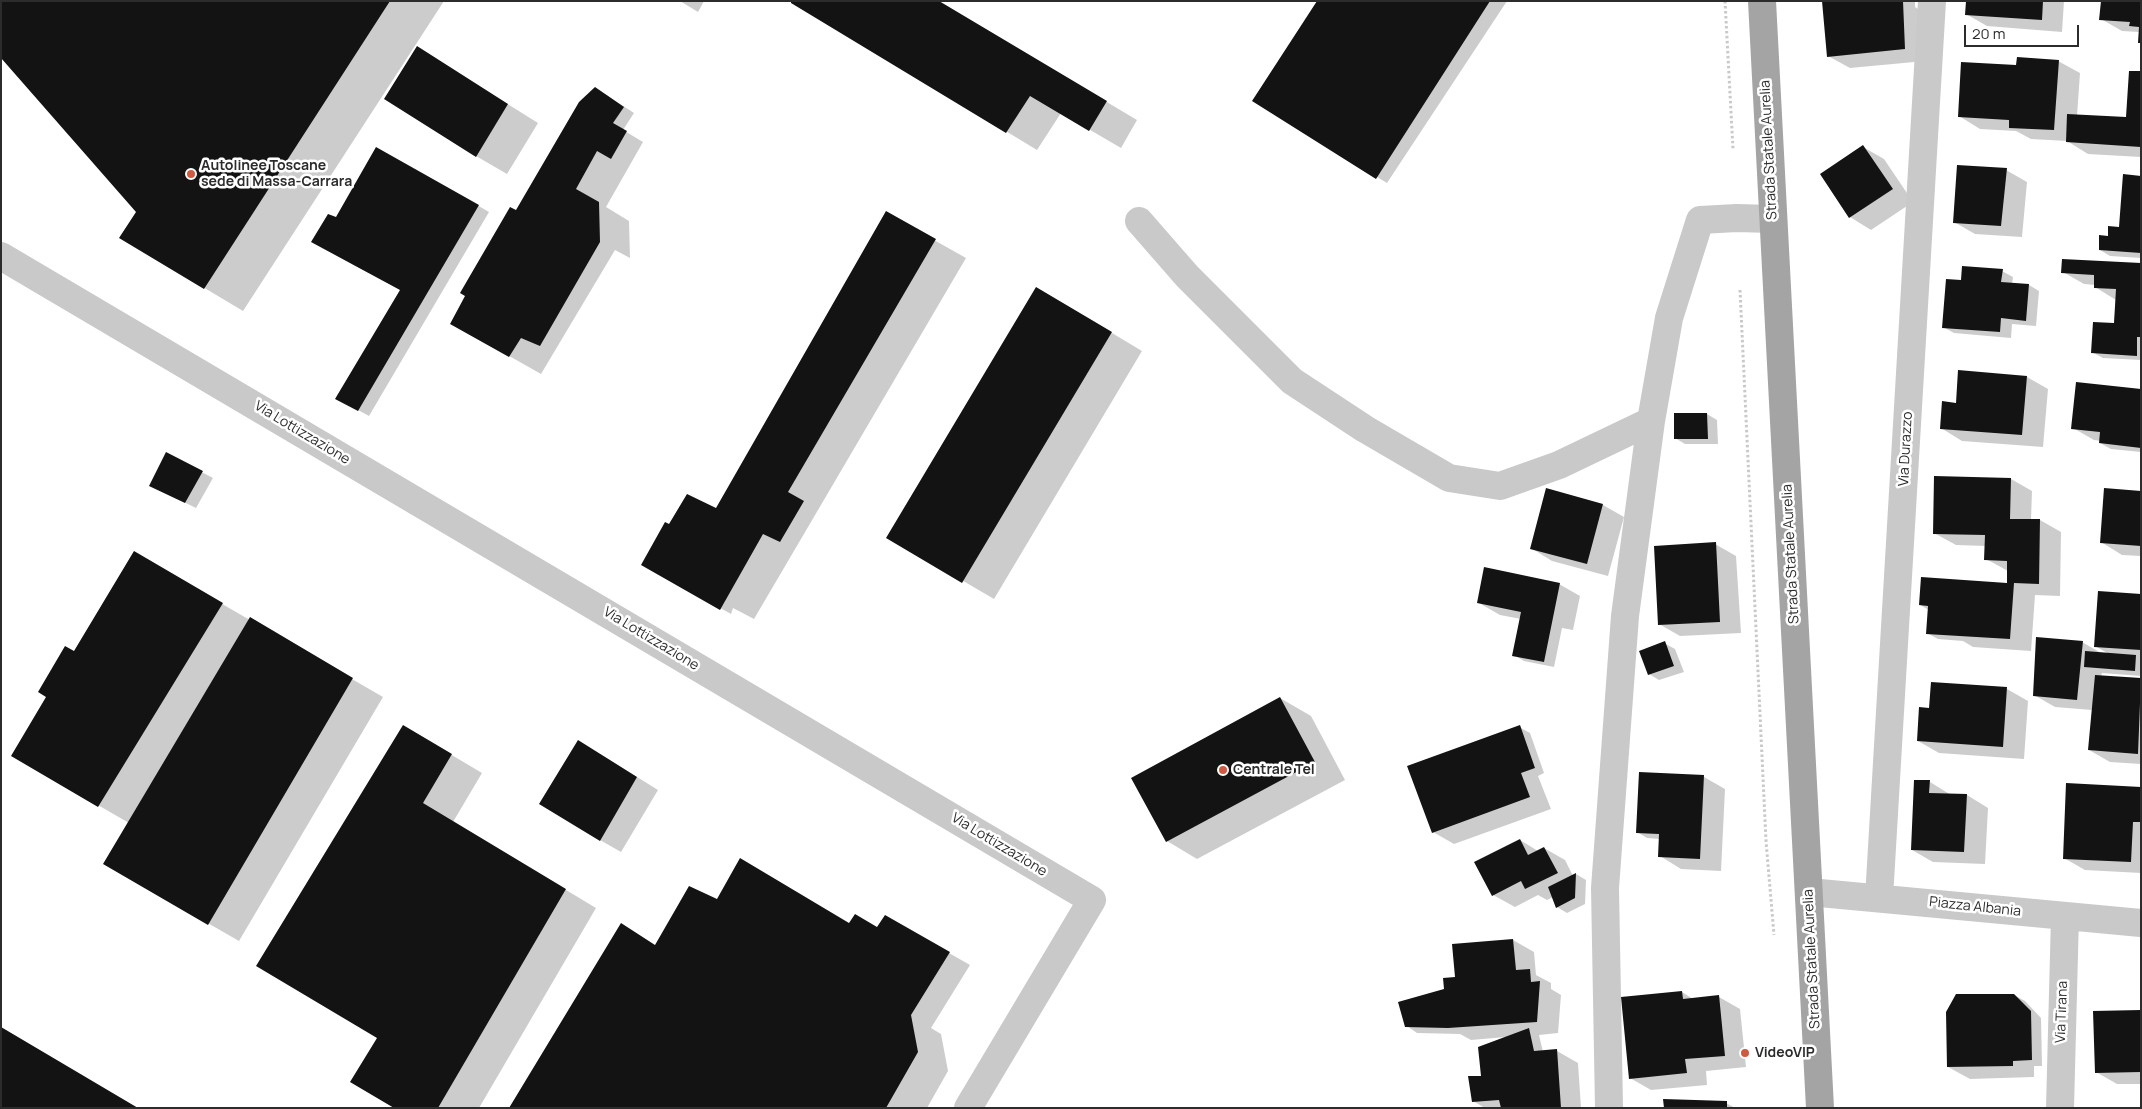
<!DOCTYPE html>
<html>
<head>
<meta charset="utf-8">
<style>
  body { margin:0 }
  #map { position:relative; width:2142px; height:1109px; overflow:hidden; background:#fff; font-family:Manrope,sans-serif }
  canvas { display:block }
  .frame { position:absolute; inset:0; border:2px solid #2c2c2c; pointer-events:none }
  .scale { position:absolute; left:1964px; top:25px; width:115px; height:22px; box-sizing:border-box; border:2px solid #2c2c2c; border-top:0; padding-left:6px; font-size:15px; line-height:18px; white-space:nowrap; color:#2c2c2c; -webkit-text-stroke:4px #fff; paint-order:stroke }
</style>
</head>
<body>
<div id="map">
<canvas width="2142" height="1109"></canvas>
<div class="frame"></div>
<div class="scale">20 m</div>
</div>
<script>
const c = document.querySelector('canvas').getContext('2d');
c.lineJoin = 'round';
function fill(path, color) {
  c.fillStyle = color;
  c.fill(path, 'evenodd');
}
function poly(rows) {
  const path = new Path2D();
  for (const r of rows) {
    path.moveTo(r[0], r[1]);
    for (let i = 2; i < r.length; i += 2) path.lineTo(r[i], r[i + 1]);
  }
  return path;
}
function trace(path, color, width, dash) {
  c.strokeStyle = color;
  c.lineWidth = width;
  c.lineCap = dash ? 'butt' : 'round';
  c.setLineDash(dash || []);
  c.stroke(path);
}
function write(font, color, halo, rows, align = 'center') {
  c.font = font + ' Manrope,sans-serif';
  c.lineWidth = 5;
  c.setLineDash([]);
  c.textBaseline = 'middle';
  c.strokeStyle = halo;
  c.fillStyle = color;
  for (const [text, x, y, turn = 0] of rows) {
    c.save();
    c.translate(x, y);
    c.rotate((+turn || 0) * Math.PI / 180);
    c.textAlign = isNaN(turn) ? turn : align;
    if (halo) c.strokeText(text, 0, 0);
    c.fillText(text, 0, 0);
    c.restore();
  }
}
fill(poly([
  [1,1,444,1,243,311,121,238,138,212],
  [680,1,704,1,698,12],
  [937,1,1137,120,1121,148,1061,113,1037,150,792,2],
  [1319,1,1507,1,1387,183,1377,177],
  [1823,1,1915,1,1915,7,1923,12,1925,61,1850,68,1828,56],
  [1967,1,2064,1,2062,32,1987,26,1966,14],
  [2141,1,2141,43,2139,42,2139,32,2122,31,2101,19],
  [418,48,538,123,507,174,476,156],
  [2058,61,2080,73,2077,116,2127,119,2141,73,2141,157,2088,154,2067,141,2031,139,2016,131,1980,129,1959,116,2017,67],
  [605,94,634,113,623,130,643,142,606,207,629,221,630,258,615,250,541,374,451,323,516,212],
  [1863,147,1884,159,1913,202,1871,230,1850,217,1821,174],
  [2006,170,2027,182,2022,237,1975,234,1954,222],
  [2141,177,2141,258,2110,256,2100,250,2109,237,2120,228],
  [458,194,489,212,369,416,347,404,401,290,352,264,336,219],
  [886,213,966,258,754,619,733,608,731,614,643,565,670,526,717,510],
  [2141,264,2141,360,2103,358,2092,352,2114,325,2116,300,2095,287,2095,285,2084,284,2063,272],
  [2002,271,2013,277,2012,284,2029,285,2039,291,2036,326,2012,324,2011,338,1954,333,1943,327,1963,281],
  [1067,306,1142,351,994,599,888,537],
  [2027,377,2048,389,2043,447,1962,441,1941,428,1957,404],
  [2141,390,2141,452,2111,449,2100,443,2101,441,2094,440,2073,428],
  [1707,414,1717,420,1718,444,1685,444,1675,438],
  [167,454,213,478,196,508,161,491],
  [2011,479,2032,491,2031,520,2040,520,2061,532,2060,596,2035,595,2031,651,1973,647,1963,641,1938,639,1927,633,1929,610,1920,605,2008,584,2008,571,1986,559,1986,546,1956,545,1934,533],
  [1547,490,1603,505,1624,517,1608,576,1552,561,1531,548],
  [2141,492,2141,556,2122,555,2101,542],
  [1715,544,1736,556,1741,633,1680,636,1659,624],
  [134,553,383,697,239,941,105,864,129,823,13,756],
  [1559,584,1580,596,1573,630,1562,628,1554,667,1524,661,1514,655,1521,619,1500,615,1479,603],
  [2141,595,2141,676,2102,673,2101,677,2141,679,2141,764,2110,762,2089,750,2092,710,2055,707,2034,695,2082,642,2101,653,2109,654,2095,646],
  [1664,643,1675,649,1684,672,1659,680,1649,674],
  [2007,689,2028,701,2024,759,1939,753,1918,741,1931,709],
  [1280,698,1311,716,1345,780,1197,859,1167,841],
  [403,726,482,773,453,822,596,908,479,1108,396,1108,378,1037],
  [1519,727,1530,733,1544,773,1538,776,1551,809,1454,844,1433,832],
  [600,754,658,790,621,852,600,840],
  [1704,777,1725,789,1721,871,1681,869,1660,856,1660,839,1647,838,1637,832],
  [1930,782,1951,795,1967,795,1988,808,1985,864,1933,862,1912,850],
  [2141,788,2141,873,2085,870,2064,858],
  [1520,840,1538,851,1544,848,1565,860,1573,876,1576,874,1586,880,1585,904,1567,913,1557,907,1553,897,1547,900,1538,895,1515,907,1493,895],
  [718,901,877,928,886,917,970,965,931,1028,941,1034,948,1071,927,1108,511,1108,655,946],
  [1513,940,1534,952,1536,975,1551,983,1551,989,1561,995,1558,1033,1539,1035,1543,1052,1557,1051,1578,1063,1581,1108,1485,1108,1473,1101,1482,1077,1506,1037,1471,1040,1460,1034,1417,1033,1407,1026,1456,978],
  [1682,992,1693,999,1719,997,1740,1009,1746,1067,1706,1071,1707,1085,1651,1090,1630,1078],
  [2014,995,2025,1001,2041,1018,2042,1066,2034,1066,2034,1077,1970,1079,1948,1067],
  [2141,1011,2141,1084,2117,1084,2096,1072],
  [1726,1103,1735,1108,1665,1108]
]), '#0003');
fill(poly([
  [1,1,390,1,204,289,119,238,136,212,1,58],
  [791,1,939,1,1107,101,1089,131,1030,96,1006,133,791,3],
  [1317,1,1490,1,1376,179,1252,101],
  [1822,1,1903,1,1905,49,1827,57],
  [1966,1,2043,1,2042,20,1965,15],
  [2101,1,2141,1,2141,43,2138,43,2139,27,2129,26,2130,22,2099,20],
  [417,46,508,104,476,157,384,99],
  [2017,57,2059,60,2054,130,2009,128,2009,120,1958,117,1961,62,2016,65],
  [2129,71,2141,71,2141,147,2066,142,2067,114,2126,117],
  [595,87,624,107,613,123,627,131,611,159,597,151,576,189,599,202,600,242,540,346,521,338,509,357,450,324,465,296,460,293,510,207,516,210,579,102],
  [1863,145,1893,189,1849,218,1820,174],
  [376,147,479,205,358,411,335,399,400,290,311,242,328,214,336,217],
  [1957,165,2007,168,2001,226,1953,223],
  [2123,174,2141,176,2141,253,2099,250,2099,235,2108,236,2108,226,2119,227],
  [886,211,936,239,788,492,804,501,780,542,763,534,720,610,641,565,665,522,669,524,687,494,716,508],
  [2062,259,2141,263,2141,337,2137,337,2137,356,2091,353,2093,322,2114,323,2116,289,2094,288,2094,275,2061,273],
  [1962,266,2003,269,2001,282,2029,284,2026,321,2001,318,2000,332,1942,328,1946,279,1961,280],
  [1036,287,1112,332,962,583,886,538],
  [1958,370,2027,376,2022,435,1940,429,1942,401,1956,403],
  [2076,382,2141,389,2141,448,2099,443,2100,432,2071,429],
  [1674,413,1707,413,1708,439,1674,439],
  [166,452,203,471,185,503,149,486],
  [1934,476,2011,478,2010,519,2040,519,2039,584,2014,583,2010,639,1926,634,1928,606,1919,605,1921,577,2007,583,2007,561,1984,560,1985,535,1933,534],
  [1546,488,1603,504,1587,564,1530,549],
  [2104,488,2141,491,2141,546,2100,543],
  [1716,542,1720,622,1658,625,1654,546],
  [134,551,223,603,98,807,11,756,46,697,38,692,65,646,74,651],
  [1484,567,1560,583,1544,662,1512,656,1521,612,1477,603],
  [2098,591,2141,594,2141,650,2094,647],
  [250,617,353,678,208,925,103,864],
  [2036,637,2083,641,2077,700,2033,696],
  [1665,641,1674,666,1648,675,1639,651],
  [2085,651,2136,655,2135,671,2084,667],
  [2095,675,2141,678,2138,754,2088,750],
  [1931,682,2007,687,2003,747,1917,741,1919,707,1929,708],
  [1280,697,1315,762,1166,842,1131,778],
  [403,725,452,754,423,803,566,889,438,1108,394,1108,350,1082,377,1038,256,966],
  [1520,725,1535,768,1521,773,1530,797,1432,833,1407,766],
  [578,740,637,777,600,841,539,804],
  [1639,772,1704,775,1700,859,1658,857,1659,834,1636,833],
  [1914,780,1930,780,1929,793,1967,794,1964,852,1911,850],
  [2066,783,2141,787,2141,822,2133,822,2131,862,2063,859],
  [1520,839,1528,855,1544,847,1558,873,1525,889,1521,881,1492,896,1474,862],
  [740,858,849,923,855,914,877,927,885,915,950,952,911,1015,918,1052,886,1108,509,1108,621,923,655,945,689,886,717,899],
  [1576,873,1575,898,1556,908,1548,887],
  [1513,939,1516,970,1530,969,1531,982,1540,981,1537,1022,1448,1028,1405,1027,1398,1002,1444,989,1443,978,1455,977,1452,944],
  [1682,991,1683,999,1719,995,1725,1056,1685,1059,1687,1073,1629,1079,1621,997],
  [1956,994,2014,994,2031,1011,2032,1060,2013,1061,2013,1066,1947,1067,1946,1012],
  [2141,1010,2141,1072,2095,1073,2093,1011],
  [1,1027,138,1108,1,1108],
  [1529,1028,1534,1051,1557,1049,1561,1108,1501,1108,1499,1100,1472,1102,1468,1076,1481,1076,1478,1047],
  [1663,1099,1727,1101,1727,1108,1664,1108]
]), '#131313');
trace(poly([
  [1725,1,1733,149],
  [1740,290,1766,841,1774,935]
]), '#c9c9c9', 3, [2.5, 2.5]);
trace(poly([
  [1139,221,1187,276,1292,381,1365,429,1449,478,1500,486,1559,465,1651,421],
  [1,256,1092,900,968,1108],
  [1809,892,2141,923],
  [1879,898,1932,1],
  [1609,1108,1605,888,1625,616,1651,421,1669,318,1700,220,1737,218,1772,219],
  [2060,1108,2065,916]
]), '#c9c9c9', 28);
trace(poly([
  [1762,1,1820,1108]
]), '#a4a4a4', 28);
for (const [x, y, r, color] of [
  [191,174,5,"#ce5a42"],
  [1223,770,5,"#ce5a42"],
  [1745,1053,5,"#ce5a42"]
]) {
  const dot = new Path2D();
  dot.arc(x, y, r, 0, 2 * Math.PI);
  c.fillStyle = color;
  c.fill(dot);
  trace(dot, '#fff', 2);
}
write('14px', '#2c2c2c', '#fff', [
  ["Strada Statale Aurelia",1769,150,-93],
  ["Via Lottizzazione",302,433,31],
  ["Via Durazzo",1906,449,-87],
  ["Strada Statale Aurelia",1791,554,-93],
  ["Via Lottizzazione",651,639,31],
  ["Via Lottizzazione",999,845,31],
  ["Piazza Albania",1975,907,6],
  ["Strada Statale Aurelia",1812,959,-93],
  ["Via Tirana",2062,1012,-88]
]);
write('bold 14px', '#2c2c2c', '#fff', [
  ["Autolinee Toscane",201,166],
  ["sede di Massa-Carrara",201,182],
  ["Centrale Tel",1233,770],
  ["VideoVIP",1755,1053]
], 'left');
</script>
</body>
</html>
